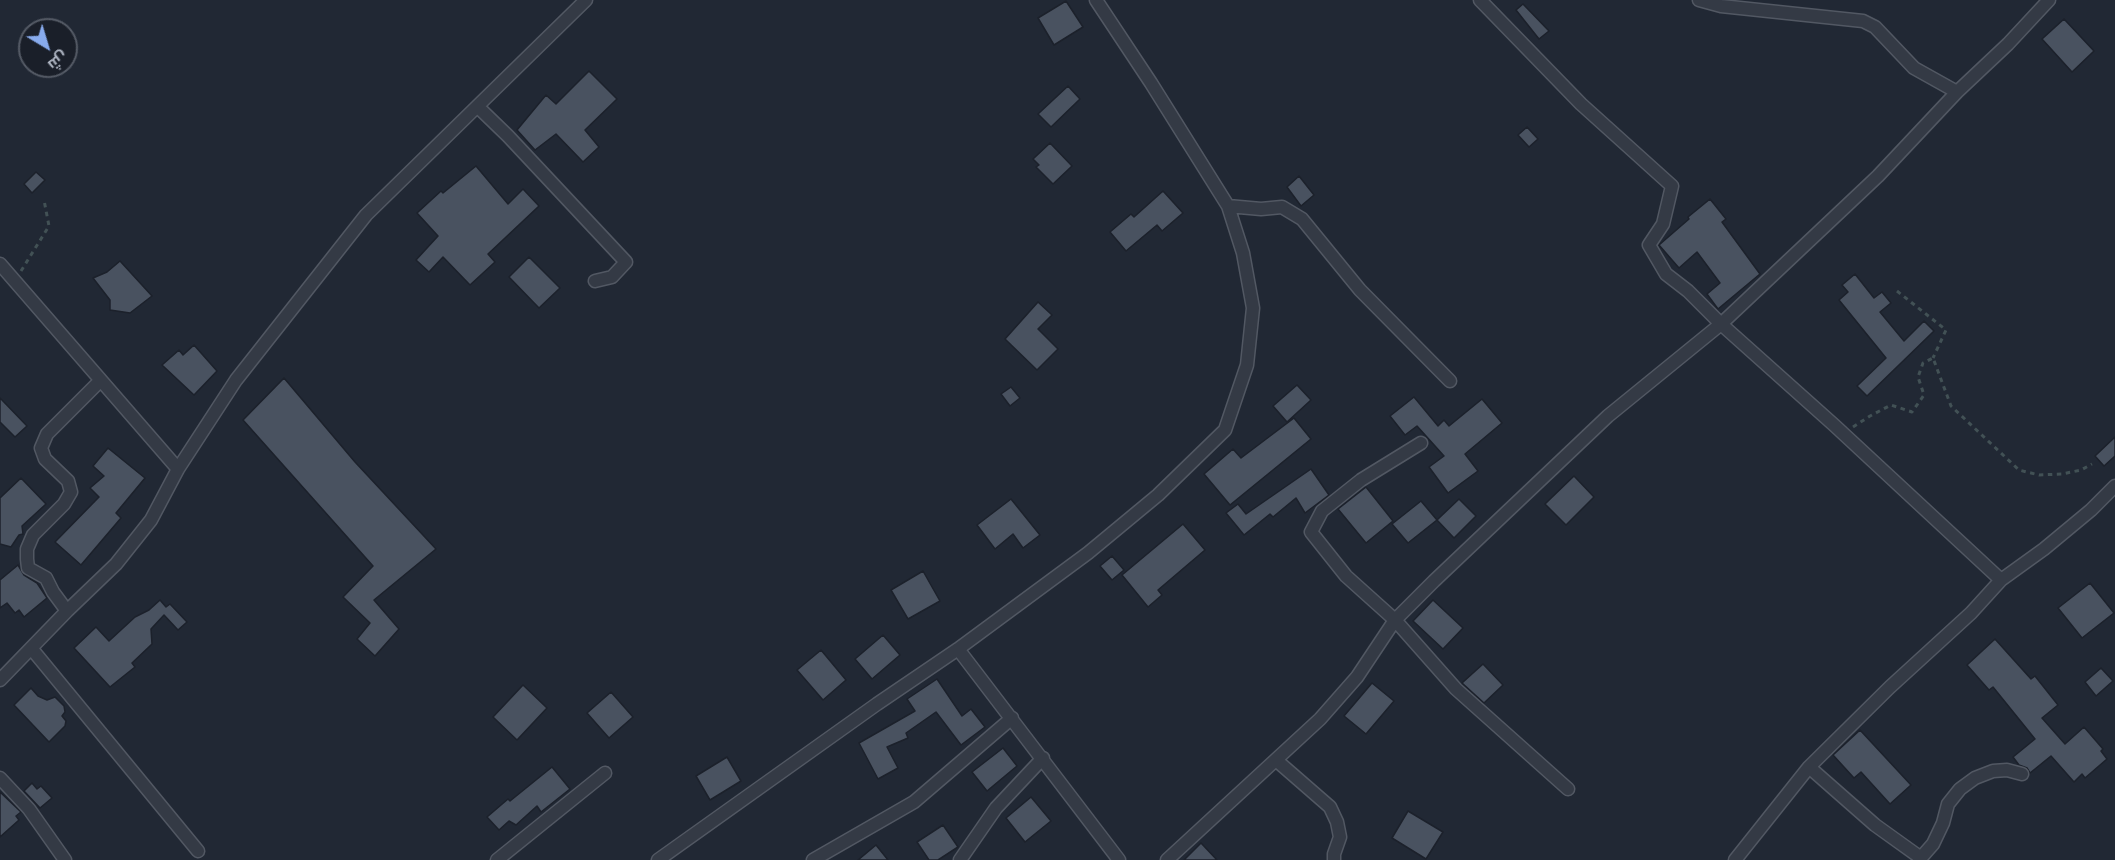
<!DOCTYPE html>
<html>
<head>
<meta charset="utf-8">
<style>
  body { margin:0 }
  #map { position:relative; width:2115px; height:860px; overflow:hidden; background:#212834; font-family:"Space Grotesk",Cairo,sans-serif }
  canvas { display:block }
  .north { position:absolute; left:18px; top:18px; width:60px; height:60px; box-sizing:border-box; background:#1a1f29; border:2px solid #555b66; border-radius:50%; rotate:142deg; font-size:16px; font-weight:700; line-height:24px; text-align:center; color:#aeb5c2 }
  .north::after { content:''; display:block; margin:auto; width:21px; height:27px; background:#88abed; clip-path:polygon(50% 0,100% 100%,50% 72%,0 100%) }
</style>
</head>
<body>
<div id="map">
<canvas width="2115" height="860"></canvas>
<div class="north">ش</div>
</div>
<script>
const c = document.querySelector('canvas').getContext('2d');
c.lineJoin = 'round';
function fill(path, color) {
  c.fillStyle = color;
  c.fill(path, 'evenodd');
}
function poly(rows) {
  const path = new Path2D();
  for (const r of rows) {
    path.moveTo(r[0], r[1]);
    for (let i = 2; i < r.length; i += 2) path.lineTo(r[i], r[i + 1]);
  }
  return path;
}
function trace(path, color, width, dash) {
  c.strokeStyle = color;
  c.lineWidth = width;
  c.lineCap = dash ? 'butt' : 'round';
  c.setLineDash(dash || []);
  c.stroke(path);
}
const building = poly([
  [1066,1,1083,27,1054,45,1038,18,1066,1],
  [1523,4,1549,31,1539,39,1516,10,1523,4],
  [2064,19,2094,51,2072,72,2042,39,2064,19],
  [589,71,617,99,585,130,599,147,583,162,556,134,535,150,517,130,546,95,556,104,589,71],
  [1068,86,1080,99,1051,127,1038,114,1068,86],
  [1527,127,1538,139,1529,147,1518,135,1527,127],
  [1050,143,1072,166,1053,184,1036,167,1039,165,1033,159,1050,143],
  [476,166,508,204,523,189,539,206,488,254,495,262,470,285,443,257,429,272,416,260,438,236,417,213,441,191,443,193,476,166],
  [36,172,45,180,32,193,24,184,36,172],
  [1299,176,1314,195,1301,206,1287,187,1299,176],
  [1163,191,1183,213,1162,231,1157,225,1126,251,1110,232,1131,214,1134,217,1163,191],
  [1710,199,1726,219,1722,222,1760,274,1718,309,1707,294,1720,283,1697,252,1679,268,1659,245,1689,219,1688,217,1710,199],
  [529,257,560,288,539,308,509,277,529,257],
  [120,261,152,296,130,313,110,310,110,300,93,278,107,272,120,261],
  [1855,274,1874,298,1882,292,1891,303,1880,312,1904,341,1924,321,1934,331,1867,396,1857,386,1886,358,1839,300,1848,292,1842,285,1855,274],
  [1038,302,1052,315,1038,329,1058,349,1037,370,1005,339,1038,302],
  [194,345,217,371,194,395,162,365,179,350,183,355,194,345],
  [284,378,355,462,436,549,374,600,399,629,375,656,357,639,370,623,343,597,373,566,243,420,284,378],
  [1297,385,1311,400,1287,422,1273,406,1297,385],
  [1011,387,1020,398,1010,406,1001,394,1011,387],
  [1414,397,1438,426,1444,420,1449,426,1482,399,1502,423,1465,454,1478,471,1448,493,1429,467,1444,456,1417,426,1405,435,1390,416,1414,397],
  [0,398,27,426,15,437,0,422,0,398],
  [1294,418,1311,439,1230,505,1204,474,1233,449,1241,458,1294,418],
  [2115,437,2115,456,2104,466,2095,456,2115,437],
  [108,448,145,478,116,513,121,518,81,565,55,542,99,497,90,488,104,476,93,466,108,448],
  [1311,469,1329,495,1305,513,1296,498,1273,517,1270,514,1244,535,1226,513,1238,504,1246,514,1311,469],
  [1574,476,1594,497,1566,525,1545,504,1574,476],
  [21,478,46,504,22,526,23,534,19,535,11,547,0,544,0,498,21,478],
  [1366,487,1393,521,1366,543,1338,509,1366,487],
  [1011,499,1040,535,1023,548,1013,534,995,549,977,525,1011,499],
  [1459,499,1476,516,1454,538,1437,520,1459,499],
  [1421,501,1437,520,1408,543,1392,524,1421,501],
  [1183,524,1205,550,1158,590,1162,595,1148,607,1122,575,1183,524],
  [1112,556,1124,570,1112,580,1100,566,1112,556],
  [18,565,24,575,37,583,47,598,24,617,19,610,15,613,7,603,0,608,0,580,18,565],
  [923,571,940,601,908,619,891,590,923,571],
  [2090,583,2114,613,2082,638,2058,608,2090,583],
  [160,600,166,607,170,604,187,622,178,630,164,615,151,629,152,644,132,663,135,667,110,687,74,648,96,627,109,641,135,617,149,610,160,600],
  [1433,600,1463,628,1443,649,1413,621,1433,600],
  [883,635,900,655,872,679,855,659,883,635],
  [1995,639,2031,679,2035,676,2058,705,2042,718,2065,744,2084,727,2103,749,2101,751,2107,759,2085,778,2082,774,2074,782,2051,756,2030,773,2027,768,2019,765,2013,757,2035,739,1993,687,1989,690,1967,665,1995,639],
  [821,650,846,680,823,700,797,670,821,650],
  [1483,664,1503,685,1484,703,1462,683,1483,664],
  [2101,668,2113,681,2096,696,2085,682,2101,668],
  [937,679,962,716,971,709,985,727,961,745,936,712,906,733,908,738,887,747,898,768,878,779,859,743,915,711,907,699,937,679],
  [1372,683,1394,701,1366,734,1344,716,1372,683],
  [523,685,547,708,517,740,493,717,523,685],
  [31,688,38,696,47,700,55,697,64,706,65,712,62,716,66,721,65,726,49,742,14,705,31,688],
  [611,692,633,717,609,738,587,713,611,692],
  [1860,730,1911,785,1890,804,1861,772,1854,778,1833,755,1860,730],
  [1003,748,1017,766,987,791,972,772,1003,748],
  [727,757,741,781,710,800,696,776,727,757],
  [552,767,570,789,541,812,537,806,516,825,509,821,499,830,487,817,508,799,510,801,552,767],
  [32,783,37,789,41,786,52,798,40,808,24,791,32,783],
  [0,792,21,812,16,816,19,820,0,837,0,792],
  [1031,797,1051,821,1025,842,1006,818,1031,797],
  [1408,811,1443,832,1426,859,1392,838,1408,811],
  [943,825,958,847,938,860,929,860,917,842,943,825],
  [1201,843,1217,860,1184,860,1201,843],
  [876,845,888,860,858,860,876,845]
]);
fill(building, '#495260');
trace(building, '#1c212b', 1.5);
const street = poly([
  [1480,0,1581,104,1672,186,1663,224,1649,245,1666,274,1688,291,1721,324,1834,425,2001,580],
  [1699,0,1721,6,1863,21,1875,27,1914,68,1957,92],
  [478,107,508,136,626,262,612,277,595,281],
  [1228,206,1261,209,1282,207,1302,219,1360,290,1450,381],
  [0,264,178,469],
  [1421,443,1361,480,1322,511,1311,532,1346,576,1395,620,1456,689,1568,789],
  [67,611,53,592,46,578,28,568,27,559,27,549,33,535,64,504,71,492,68,481,45,459,41,448,47,434,100,381],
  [31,648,198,851],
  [958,649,1119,860],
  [0,680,67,611,116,564,151,520,178,469,236,380,366,215,586,0],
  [1276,760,1330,807,1337,822,1340,837,1334,854,1334,860],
  [1809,767,1875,825,1921,858],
  [0,778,29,809,65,860],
  [497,860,605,773],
  [658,860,877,704,958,649,1088,553,1158,495,1225,430,1247,365,1253,308,1243,253,1228,206,1151,83,1096,0],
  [813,860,914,802,1012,718],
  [960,860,996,808,1043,758],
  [1167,860,1320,719,1357,677,1395,620,1434,581,1608,416,1721,324,1878,176,1957,92,2008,44,2049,0],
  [1735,860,1809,767,1890,687,1971,613,2001,580,2044,549,2091,510,2115,486],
  [1919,860,1933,844,1943,823,1948,804,1960,789,1975,778,1993,771,2007,770,2022,774]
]);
trace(street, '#525863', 15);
trace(poly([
  [21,271,49,226,44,200],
  [1897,291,1946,330,1933,358],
  [1853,427,1870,416,1891,405,1912,412,1924,395,1918,377,1923,363,1933,358,1951,406,2019,470,2039,475,2062,474,2081,470,2092,464]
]), '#425155', 3, [4.5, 4.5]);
trace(street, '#343a45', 12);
</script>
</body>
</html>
